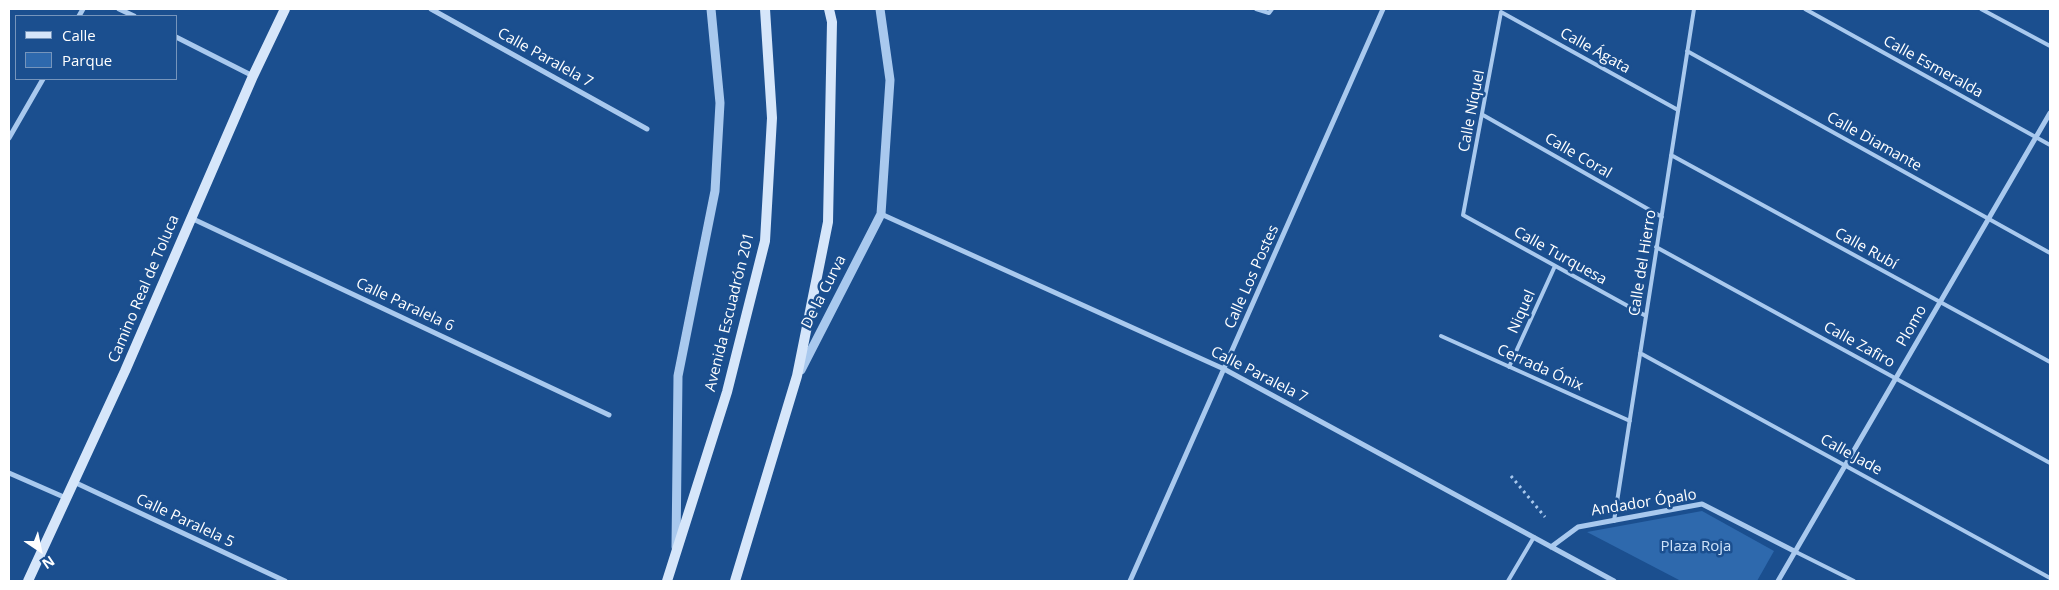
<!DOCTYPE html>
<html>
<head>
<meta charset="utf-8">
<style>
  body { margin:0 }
  #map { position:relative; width:2059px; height:590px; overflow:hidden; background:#1b4f8f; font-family:"Open Sans",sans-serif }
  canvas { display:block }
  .frame { position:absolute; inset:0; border:10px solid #fff; pointer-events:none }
  .legend { position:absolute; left:15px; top:15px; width:162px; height:65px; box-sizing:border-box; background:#1b4f8f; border:1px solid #7695bc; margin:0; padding:6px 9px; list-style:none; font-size:15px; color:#fff }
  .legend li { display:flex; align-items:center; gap:10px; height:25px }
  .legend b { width:25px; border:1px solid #7695bc }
  .north { position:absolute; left:15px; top:525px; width:50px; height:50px; -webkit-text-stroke:4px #1b4f8f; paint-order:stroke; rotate:146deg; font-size:14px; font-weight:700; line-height:20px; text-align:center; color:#fff }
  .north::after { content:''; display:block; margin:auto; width:18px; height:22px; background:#fff; clip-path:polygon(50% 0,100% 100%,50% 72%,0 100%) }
</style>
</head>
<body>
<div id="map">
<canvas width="2059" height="590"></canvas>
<div class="frame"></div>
<ul class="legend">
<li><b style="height:6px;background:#d6e6fa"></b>Calle</li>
<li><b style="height:14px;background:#2e69ad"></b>Parque</li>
</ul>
<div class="north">N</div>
</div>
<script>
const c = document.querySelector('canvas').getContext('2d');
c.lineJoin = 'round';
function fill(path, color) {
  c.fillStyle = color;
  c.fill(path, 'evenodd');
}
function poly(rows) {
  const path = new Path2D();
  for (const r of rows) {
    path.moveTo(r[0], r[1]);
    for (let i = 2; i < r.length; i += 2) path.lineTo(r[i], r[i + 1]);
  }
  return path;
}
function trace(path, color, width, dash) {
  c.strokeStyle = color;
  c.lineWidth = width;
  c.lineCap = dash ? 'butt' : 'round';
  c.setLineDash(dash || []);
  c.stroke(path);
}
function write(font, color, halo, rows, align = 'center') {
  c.font = font + ' "Open Sans",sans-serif';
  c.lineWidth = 5;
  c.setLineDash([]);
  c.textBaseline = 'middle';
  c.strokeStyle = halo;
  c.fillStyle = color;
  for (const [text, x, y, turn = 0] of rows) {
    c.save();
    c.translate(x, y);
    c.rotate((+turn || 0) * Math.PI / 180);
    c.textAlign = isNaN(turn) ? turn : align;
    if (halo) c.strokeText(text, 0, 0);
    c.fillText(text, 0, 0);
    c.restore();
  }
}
fill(poly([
  [1702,511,1774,551,1757,581,1681,581,1587,532]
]), '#2e69ad');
trace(poly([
  [1511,476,1545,517]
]), '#a9c9ee', 3, [2.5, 4]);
trace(poly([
  [1256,9,1269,13,1272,9],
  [1805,9,2050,145],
  [1981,9,2050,46],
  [1687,51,2050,253],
  [1483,115,1662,217],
  [1671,155,2050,362],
  [1656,247,2050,463],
  [1646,316,1463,215,1501,12,1678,110],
  [1441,336,1630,421],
  [1640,353,2050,578],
  [1509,367,1555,266],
  [1614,521,1694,9],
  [1796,552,1854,581],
  [1508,581,1534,537]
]), '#a9c9ee', 4);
trace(poly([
  [119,9,134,16],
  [431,9,647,129],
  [79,16,83,9],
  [176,37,253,76],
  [9,138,43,79],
  [881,214,1224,369,1614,581],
  [191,218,609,415],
  [9,473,66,498],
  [74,482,285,581],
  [1551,547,1578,527,1702,504,1796,552],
  [1130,581,1383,9],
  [1778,581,2050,113]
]), '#a9c9ee', 5);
trace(poly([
  [801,370,881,214,890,80,880,9],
  [676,547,678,376,715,191,720,103,711,9]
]), '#a9c9ee', 9);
trace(poly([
  [28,581,125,371,253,76,285,9],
  [667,581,727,392,765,241,772,118,765,9],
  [735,581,797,376,828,222,832,22,829,9]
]), '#d6e6fa', 10);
write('15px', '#fff', '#1b4f8f', [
  ["Calle Ágata",1595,51,29],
  ["Calle Paralela 7",545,58,29],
  ["Calle Esmeralda",1933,67,29],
  ["Calle Níquel",1472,111,-79],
  ["Calle Diamante",1874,142,29],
  ["Calle Coral",1578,156,30],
  ["Calle Rubí",1866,249,29],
  ["Calle Turquesa",1560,256,29],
  ["Calle del Hierro",1643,263,-81],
  ["Calle Los Postes",1252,277,-66],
  ["Camino Real de Toluca",144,289,-67],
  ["De la Curva",824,292,-63],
  ["Calle Paralela 6",405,305,25],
  ["Avenida Escuadrón 201",730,312,-76],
  ["Niquel",1522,312,-66],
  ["Plomo",1912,326,-60],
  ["Calle Zafiro",1859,345,29],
  ["Cerrada Ónix",1540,368,24],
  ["Calle Paralela 7",1259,375,27],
  ["Calle Jade",1851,455,29],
  ["Andador Ópalo",1644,503,-9],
  ["Calle Paralela 5",185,521,25]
]);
write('15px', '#cfe3fa', '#1b4f8f', [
  ["Plaza Roja",1696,547]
]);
</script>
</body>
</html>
